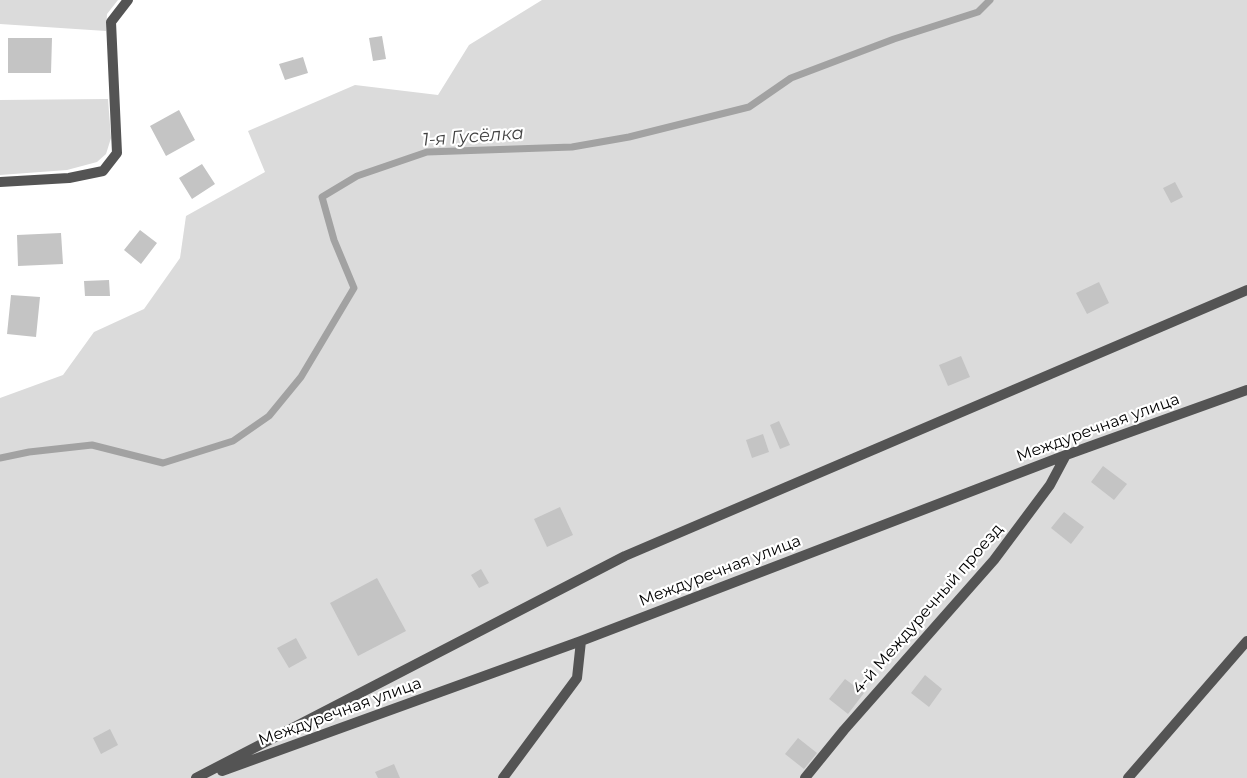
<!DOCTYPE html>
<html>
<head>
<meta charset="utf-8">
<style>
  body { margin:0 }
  canvas { display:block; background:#fff }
</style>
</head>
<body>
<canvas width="1247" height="778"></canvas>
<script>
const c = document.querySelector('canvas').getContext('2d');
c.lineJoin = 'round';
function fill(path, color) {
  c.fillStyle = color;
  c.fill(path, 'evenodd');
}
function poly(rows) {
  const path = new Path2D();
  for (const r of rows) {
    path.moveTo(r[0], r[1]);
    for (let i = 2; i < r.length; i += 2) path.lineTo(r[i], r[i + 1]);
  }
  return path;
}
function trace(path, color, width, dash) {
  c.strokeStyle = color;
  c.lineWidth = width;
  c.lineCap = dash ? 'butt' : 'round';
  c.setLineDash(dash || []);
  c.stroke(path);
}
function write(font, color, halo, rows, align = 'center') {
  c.font = font + ' Montserrat,sans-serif';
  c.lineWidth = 4.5;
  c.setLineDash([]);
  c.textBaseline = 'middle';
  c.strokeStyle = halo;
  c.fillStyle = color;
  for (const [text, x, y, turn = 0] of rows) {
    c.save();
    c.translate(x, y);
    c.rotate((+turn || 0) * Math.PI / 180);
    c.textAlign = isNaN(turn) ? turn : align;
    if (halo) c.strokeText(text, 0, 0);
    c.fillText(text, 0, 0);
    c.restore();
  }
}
fill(poly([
  [0,0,118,0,107,14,106,31,0,24],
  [542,0,1247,0,1247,778,0,778,0,398,63,375,94,332,144,309,180,258,186,216,265,172,248,131,355,85,438,95,469,45],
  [108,99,111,138,106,154,97,162,67,170,0,175,0,100]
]), '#dbdbdb');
trace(poly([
  [0,458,29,452,92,445,163,463,233,441,269,416,301,377,354,288,334,240,322,197,357,176,427,152,572,147,629,137,749,107,791,78,894,39,978,12,990,0]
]), '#a2a2a2', 7);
fill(poly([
  [382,36,386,59,373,61,369,38],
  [8,38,52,38,51,73,8,73],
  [303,57,308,73,285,80,279,64],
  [179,110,195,140,166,156,150,126],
  [202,164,215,184,192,199,179,178],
  [1175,182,1183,197,1171,203,1163,188],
  [140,230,157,243,141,264,124,250],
  [61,233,63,264,18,266,17,235],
  [109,280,110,296,85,296,84,281],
  [1099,282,1109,303,1087,314,1076,293],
  [11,295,40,297,36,337,7,334],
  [961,356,970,377,948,386,939,365],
  [779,421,790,445,780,449,770,425],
  [763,434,769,452,752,458,746,440],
  [1103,466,1127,484,1114,500,1091,482],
  [560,507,573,535,547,547,534,519],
  [1064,512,1084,527,1071,544,1051,528],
  [481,569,489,583,479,588,471,575],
  [377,578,406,631,358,656,330,603],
  [296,638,307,658,289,668,277,648],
  [925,675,942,689,929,707,911,693],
  [845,679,864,693,848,714,829,699],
  [110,729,118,745,101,754,93,738],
  [798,738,817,753,804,769,785,754],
  [394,764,400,778,378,778,375,772]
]), '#c4c4c4');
trace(poly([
  [0,182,69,178,103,171,117,153,111,22,128,0],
  [222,771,581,641,1066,455,1247,390],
  [196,778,625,556,1247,290],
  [503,778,577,678,581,641],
  [805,778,844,730,994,560,1050,485,1066,455],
  [1128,778,1247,641]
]), '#545454', 10);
write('16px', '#000', '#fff', [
  ["Междуречная улица",1098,428,-20],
  ["Междуречная улица",720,571,-21],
  ["4-й Междуречный проезд",928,609,-49],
  ["Междуречная улица",340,712,-20]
]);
write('italic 18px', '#434343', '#fff', [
  ["1-я Гусёлка",473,137,-4]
]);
</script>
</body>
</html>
